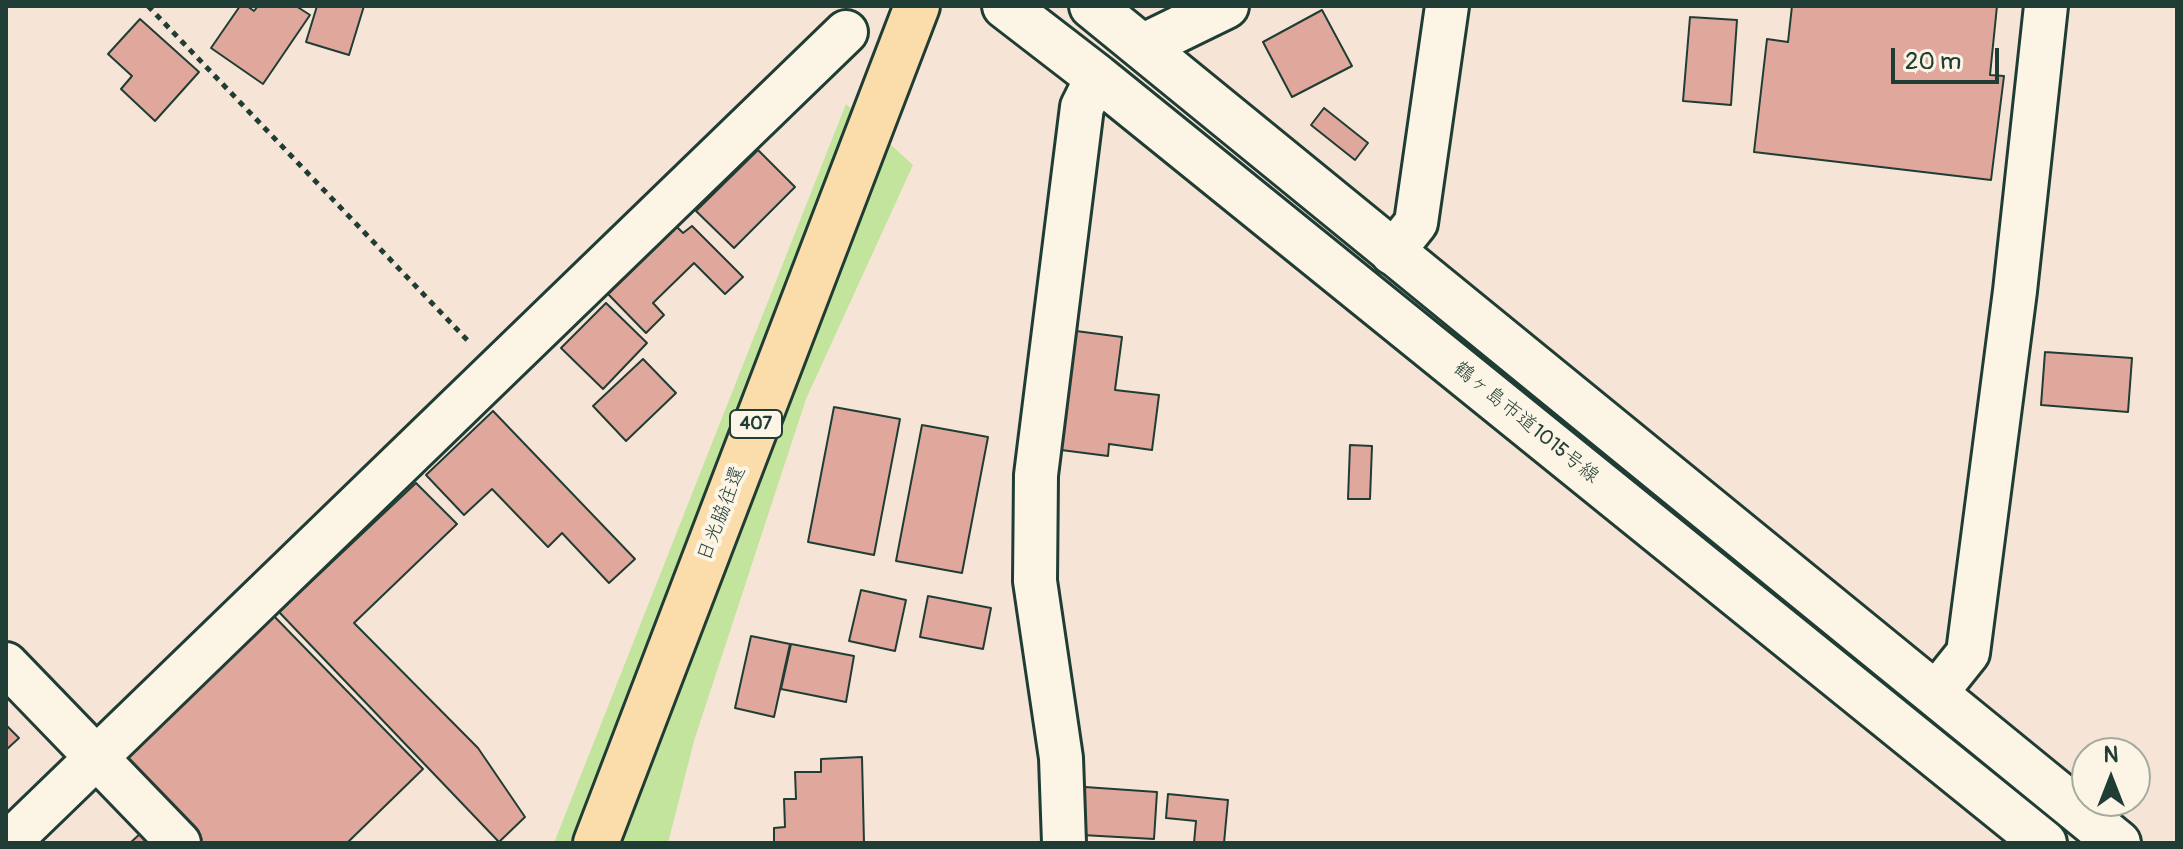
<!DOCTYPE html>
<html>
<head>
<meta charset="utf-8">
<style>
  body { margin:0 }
  #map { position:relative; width:2183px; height:849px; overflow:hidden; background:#f6e5d6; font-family:Pangolin,sans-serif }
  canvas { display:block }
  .frame { position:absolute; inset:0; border:8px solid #1f3d34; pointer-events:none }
  .north { position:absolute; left:2071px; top:737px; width:80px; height:80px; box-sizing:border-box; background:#fcf5e5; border:2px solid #a4ab9e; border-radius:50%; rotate:0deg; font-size:22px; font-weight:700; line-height:32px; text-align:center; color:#1f3d34 }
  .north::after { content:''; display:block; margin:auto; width:28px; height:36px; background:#1f3d34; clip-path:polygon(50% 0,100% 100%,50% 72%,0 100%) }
  .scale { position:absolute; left:1891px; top:48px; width:108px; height:36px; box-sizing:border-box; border:4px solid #1f3d34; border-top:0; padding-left:10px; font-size:24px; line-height:28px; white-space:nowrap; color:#1f3d34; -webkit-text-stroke:6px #fcf5e5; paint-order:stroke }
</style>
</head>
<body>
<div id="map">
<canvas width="2183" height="849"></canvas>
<div class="frame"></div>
<div class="north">N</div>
<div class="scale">20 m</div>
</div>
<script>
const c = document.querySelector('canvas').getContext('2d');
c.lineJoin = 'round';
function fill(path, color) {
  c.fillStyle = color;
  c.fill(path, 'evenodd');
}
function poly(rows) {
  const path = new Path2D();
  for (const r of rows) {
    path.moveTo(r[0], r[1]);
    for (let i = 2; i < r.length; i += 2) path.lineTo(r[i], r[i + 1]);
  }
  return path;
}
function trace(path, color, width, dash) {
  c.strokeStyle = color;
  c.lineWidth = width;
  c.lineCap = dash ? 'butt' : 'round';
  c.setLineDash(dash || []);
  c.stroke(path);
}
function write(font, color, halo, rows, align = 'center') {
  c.font = font + ' Pangolin,"Klee One",sans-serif';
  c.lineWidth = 8;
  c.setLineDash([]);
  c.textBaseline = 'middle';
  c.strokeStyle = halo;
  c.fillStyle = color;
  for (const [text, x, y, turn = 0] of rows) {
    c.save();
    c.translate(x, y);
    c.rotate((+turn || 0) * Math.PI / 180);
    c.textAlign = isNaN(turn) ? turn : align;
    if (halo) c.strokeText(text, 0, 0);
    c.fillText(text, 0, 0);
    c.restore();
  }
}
fill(poly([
  [846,104,913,165,806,399,694,741,668,843,554,843]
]), '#c2e49d');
const building = poly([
  [240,6,247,6,254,11,258,6,296,6,310,15,263,84,211,48,240,6],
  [317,6,364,6,349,55,306,42,317,6],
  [1792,6,1997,6,1990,75,2004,76,1991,180,1754,152,1767,39,1788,42,1792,6],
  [1322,10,1352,66,1292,97,1263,42,1322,10],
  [1690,17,1737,20,1731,105,1683,101,1690,17],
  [140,19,199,72,155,121,121,89,132,76,108,54,140,19],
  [1324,108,1368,143,1355,160,1311,125,1324,108],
  [758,150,795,187,734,248,696,211,758,150],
  [692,226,743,277,725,294,694,263,653,303,664,315,646,333,608,294,677,227,683,233,692,226],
  [606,303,647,343,603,389,561,348,606,303],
  [1076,331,1122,337,1115,390,1159,395,1152,450,1109,444,1108,456,1061,450,1076,331],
  [2045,352,2132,358,2128,412,2041,405,2045,352],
  [643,359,676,393,626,441,593,406,643,359],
  [834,407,900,419,874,555,808,542,834,407],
  [493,411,635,559,609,583,562,533,548,547,492,489,464,515,426,475,493,411],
  [922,425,988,437,962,573,896,561,922,425],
  [1350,445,1372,446,1370,499,1348,499,1350,445],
  [416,483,457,524,354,623,478,748,525,817,499,842,279,612,416,483],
  [861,590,906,600,895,651,849,641,861,590],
  [928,596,991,608,983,649,920,637,928,596],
  [268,610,423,769,347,843,197,843,114,758,268,610],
  [751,636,790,644,774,717,735,708,751,636],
  [791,644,854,656,846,702,781,689,791,644],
  [6,725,19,738,6,750,6,725],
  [862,757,864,843,774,843,774,828,785,827,784,799,796,799,795,772,821,772,821,759,862,757],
  [1085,787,1157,792,1154,839,1082,835,1085,787],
  [1168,794,1228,800,1224,843,1194,843,1196,821,1166,818,1168,794],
  [141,833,151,843,130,843,141,833]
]);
fill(building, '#e0a79c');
trace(building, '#1f3d34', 2);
const minor = poly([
  [1392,253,1416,223,1447,6],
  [6,664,179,843],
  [1936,693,1968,653,2015,291,2046,6],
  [8,843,846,32],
  [1064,843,1061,758,1035,581,1036,475,1082,107,1097,77]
]);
const tertiary = poly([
  [1005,6,1097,77,2044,843],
  [1092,6,2118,843],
  [1144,46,1226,6]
]);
const trunk = poly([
  [596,843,917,6]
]);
trace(minor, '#1f3d34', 48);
trace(tertiary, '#1f3d34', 50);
trace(trunk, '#1f3d34', 50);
trace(poly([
  [148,6,471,344]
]), '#1f3d34', 5, [6, 6]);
trace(minor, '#fcf5e5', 42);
trace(tertiary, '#fcf5e5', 44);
trace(trunk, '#faddab', 44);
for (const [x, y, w] of [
  [756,424,52]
]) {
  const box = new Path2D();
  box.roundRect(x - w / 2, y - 14, w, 28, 6);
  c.fillStyle = '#fcf5e5';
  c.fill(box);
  trace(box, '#1f3d34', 2);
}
write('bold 18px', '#1f3d34', null, [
  ["407",756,424]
]);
write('20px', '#1f3d34', '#fcf5e5', [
  ["鶴ヶ島市道1015号線",1526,423,39],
  ["日光脇往還",722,514,-69]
]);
</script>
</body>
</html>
